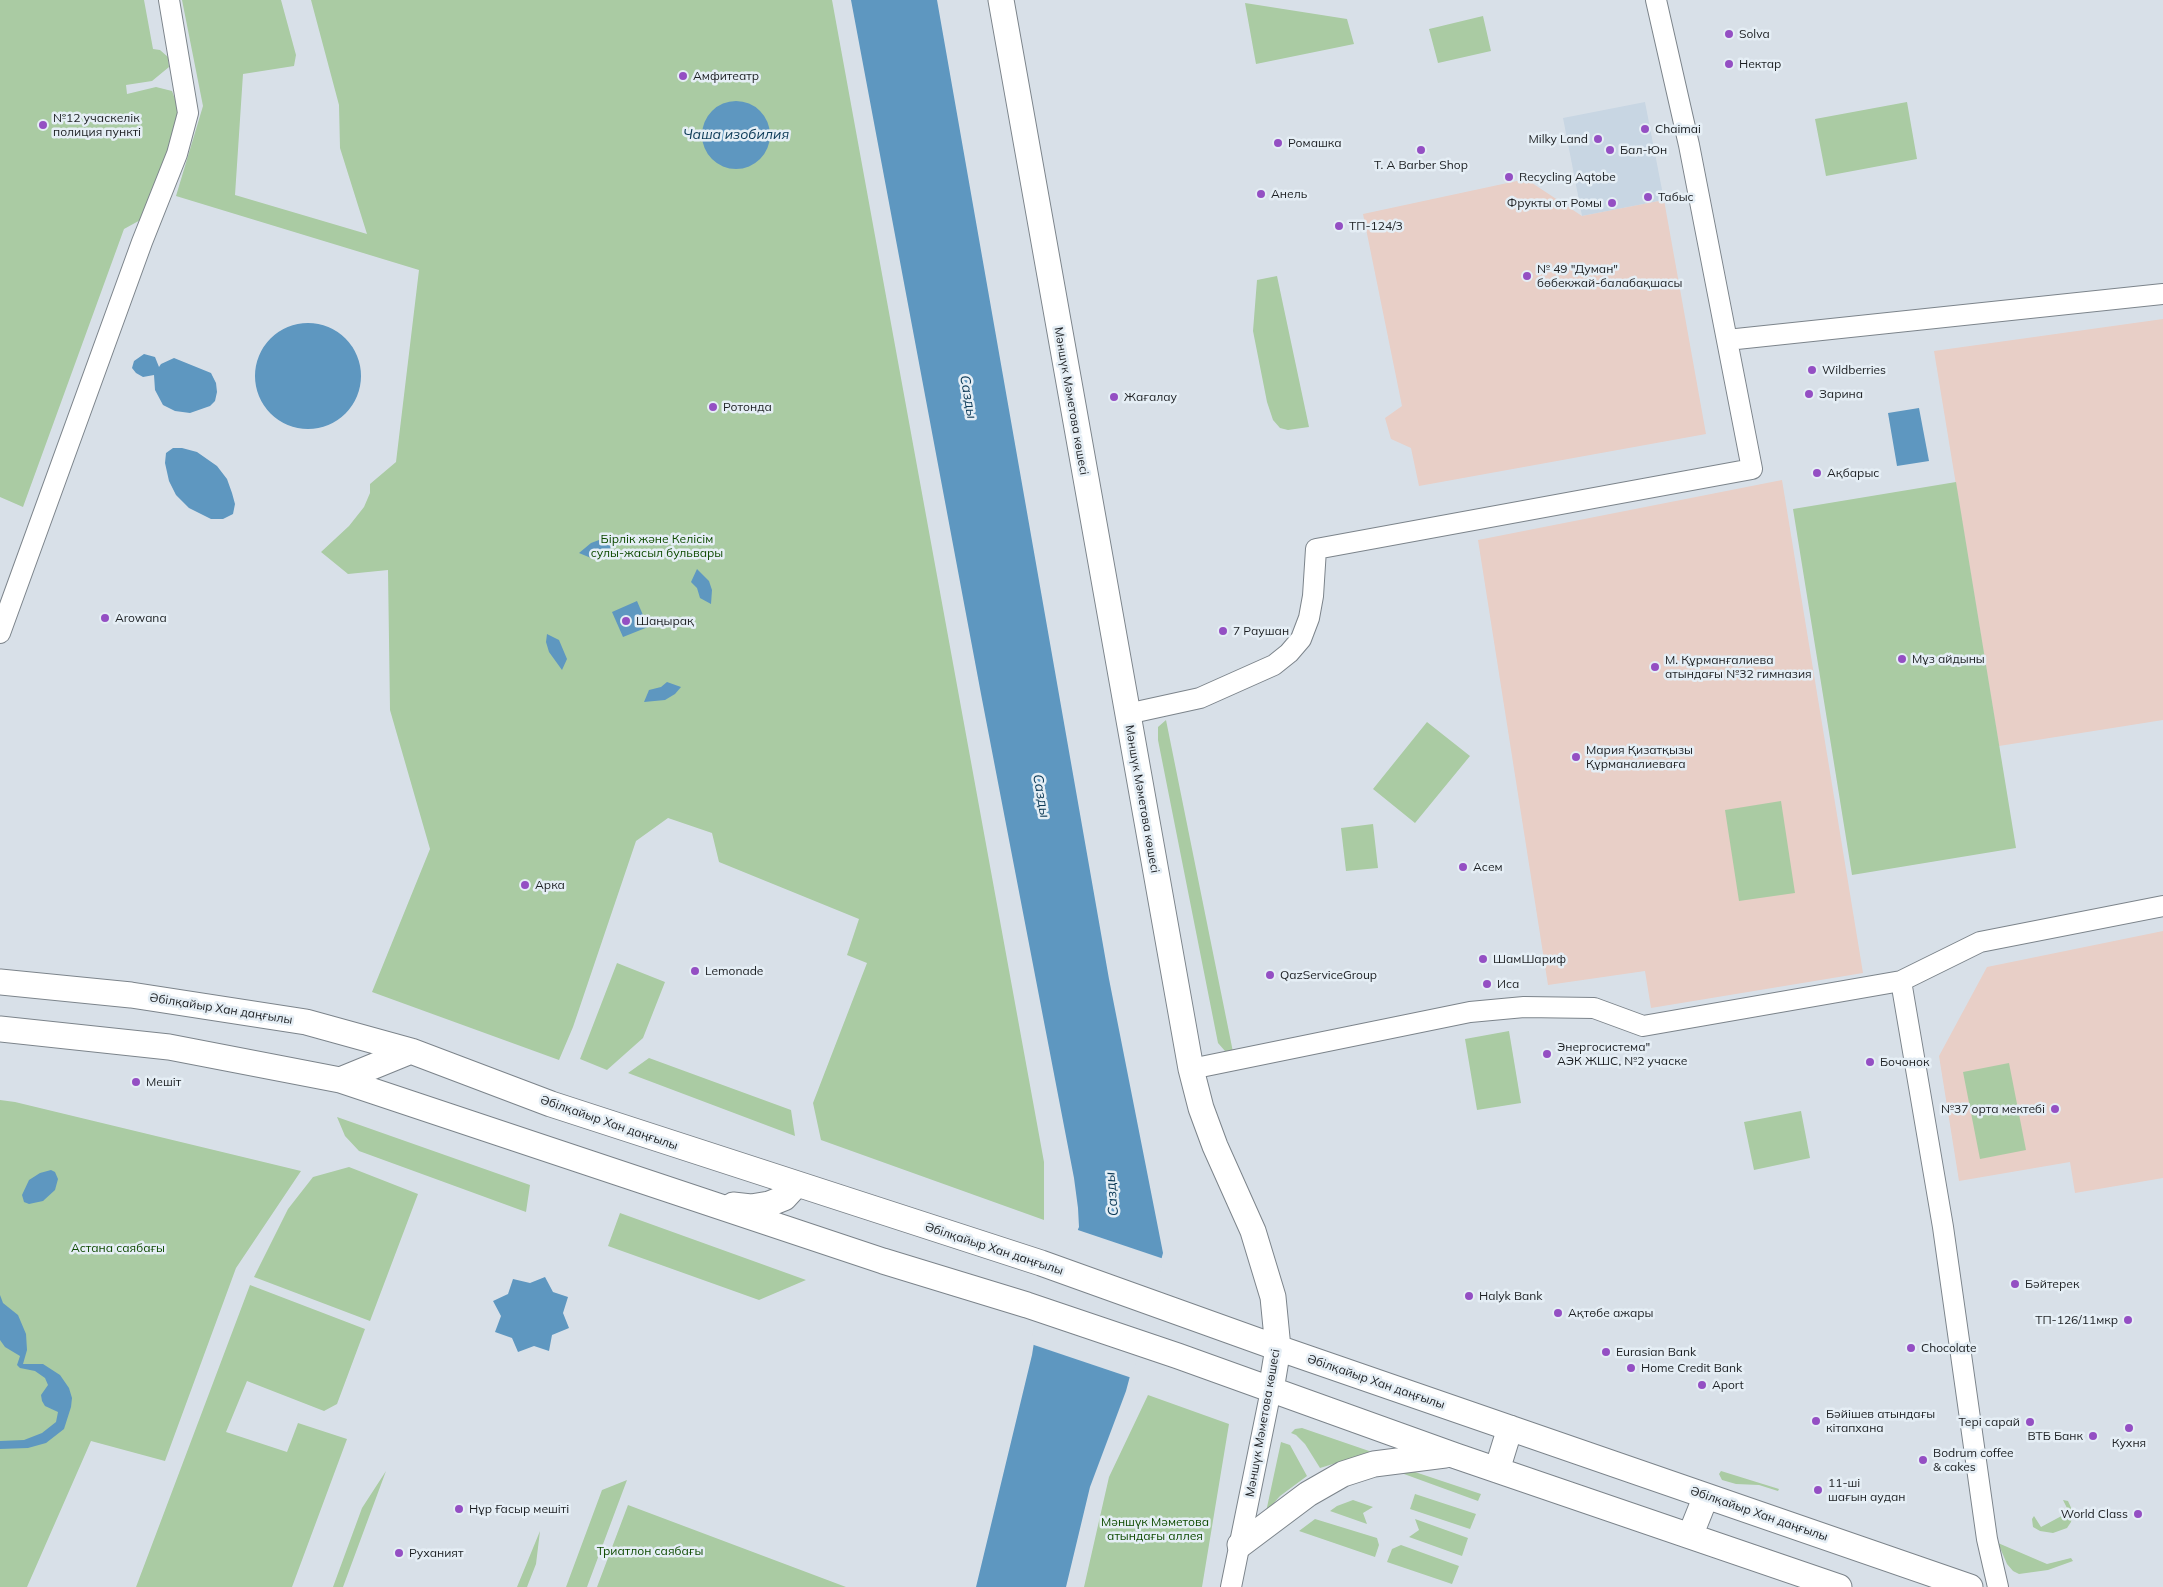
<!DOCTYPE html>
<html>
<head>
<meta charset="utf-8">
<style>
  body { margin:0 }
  canvas { display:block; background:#d8e0e8 }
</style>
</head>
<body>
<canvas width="2163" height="1587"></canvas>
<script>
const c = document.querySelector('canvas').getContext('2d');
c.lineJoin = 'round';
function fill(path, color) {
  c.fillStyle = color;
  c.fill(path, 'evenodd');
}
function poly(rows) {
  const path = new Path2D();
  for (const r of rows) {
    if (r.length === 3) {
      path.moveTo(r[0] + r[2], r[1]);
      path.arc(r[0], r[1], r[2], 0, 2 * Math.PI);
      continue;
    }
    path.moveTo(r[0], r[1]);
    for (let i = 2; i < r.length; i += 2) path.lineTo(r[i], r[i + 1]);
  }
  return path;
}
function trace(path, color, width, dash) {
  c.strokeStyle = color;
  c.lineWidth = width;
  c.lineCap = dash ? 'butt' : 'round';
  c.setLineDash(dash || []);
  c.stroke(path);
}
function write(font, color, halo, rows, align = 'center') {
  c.font = font + ' Mulish,sans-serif';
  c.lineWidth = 5;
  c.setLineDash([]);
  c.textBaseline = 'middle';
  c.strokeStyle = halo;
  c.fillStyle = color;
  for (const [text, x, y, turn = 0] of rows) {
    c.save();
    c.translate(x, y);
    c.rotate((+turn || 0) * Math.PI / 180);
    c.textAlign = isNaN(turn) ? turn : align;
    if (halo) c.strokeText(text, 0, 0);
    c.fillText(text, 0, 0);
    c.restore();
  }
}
fill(poly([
  [1645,102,1664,200,1582,216,1563,118]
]), '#c8d6e3');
fill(poly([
  [1526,179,1582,216,1664,200,1706,434,1419,486,1411,448,1391,439,1385,418,1402,406,1363,214],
  [2163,319,2163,720,1999,746,1934,351],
  [1782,480,1863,973,1651,1008,1645,971,1548,985,1478,540],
  [2163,931,2163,1178,2075,1193,2070,1162,1959,1181,1939,1056,1987,967]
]), '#e8cfc7');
fill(poly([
  [0,0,144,0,153,49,160,50,168,57,169,67,152,81,126,85,127,94,156,87,172,91,179,110,180,130,144,218,124,229,23,507,0,497],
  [182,0,281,0,296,55,294,66,243,74,235,195,367,234,340,148,339,105,311,0,832,0,1044,1162,1044,1220,821,1140,813,1103,867,963,847,955,859,919,719,862,712,833,668,818,636,841,573,1027,559,1060,372,992,430,849,390,710,388,570,348,574,321,552,349,526,364,507,370,493,370,484,396,462,419,270,176,196,203,106],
  [1245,3,1347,19,1354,44,1256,64],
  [1483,16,1491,51,1438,63,1429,29],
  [1907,102,1917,159,1826,176,1815,119],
  [1277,276,1309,427,1288,430,1280,428,1273,420,1267,402,1253,331,1257,280],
  [1956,482,2016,848,1852,875,1793,509],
  [1166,720,1233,1052,1225,1051,1218,1043,1158,740,1158,727],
  [1427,722,1470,756,1415,823,1373,789],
  [1781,801,1795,893,1739,901,1725,810],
  [1373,824,1378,868,1346,871,1341,828],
  [617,963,665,982,643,1038,607,1070,580,1059],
  [1509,1031,1521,1103,1477,1110,1465,1039],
  [649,1058,791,1110,795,1136,628,1073],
  [2009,1063,2026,1150,1980,1159,1963,1072],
  [0,1100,15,1102,301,1171,236,1268,165,1461,91,1441,27,1587,0,1587],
  [1801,1111,1810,1158,1754,1170,1744,1122],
  [337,1117,530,1185,526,1212,359,1151,345,1136],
  [349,1167,418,1194,370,1321,254,1277,288,1209,313,1177],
  [620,1213,806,1280,759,1300,608,1246],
  [250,1285,365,1329,337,1404,324,1411,247,1381,226,1432,287,1452,298,1423,347,1439,292,1587,136,1587],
  [1148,1395,1229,1424,1202,1587,1084,1587,1109,1477],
  [1302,1428,1372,1452,1320,1468,1305,1444,1296,1435,1291,1433,1295,1429],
  [1281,1442,1290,1445,1307,1476,1280,1496,1266,1512],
  [1406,1469,1481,1494,1478,1501,1404,1474],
  [386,1471,343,1587,333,1587,362,1508],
  [1721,1471,1779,1489,1778,1491,1759,1485,1736,1484,1722,1480,1719,1474],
  [627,1480,587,1587,566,1587,602,1490],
  [1415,1494,1476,1514,1470,1529,1410,1509],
  [1353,1500,1373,1507,1363,1513,1367,1524,1330,1511,1337,1506],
  [2063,1500,2068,1501,2073,1512,2071,1522,2067,1528,2053,1533,2040,1531,2033,1527,2032,1519,2034,1516,2041,1527,2069,1512],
  [628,1505,846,1587,597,1587],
  [1315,1519,1377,1538,1379,1545,1375,1557,1299,1531],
  [1415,1519,1468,1538,1462,1556,1409,1537,1419,1530],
  [540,1531,536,1564,527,1587,517,1587],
  [1998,1543,2047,1564,2071,1558,2073,1561,2048,1570,2019,1574,2013,1571,2007,1564],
  [1401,1545,1459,1566,1452,1584,1387,1562,1392,1549]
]), '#aacba3');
fill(poly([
  [851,0,937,0,1109,979,1163,1253,1126,1391,1090,1487,1066,1587,976,1587,1032,1355,1036,1330,1079,1227,1078,1208,1074,1178,981,694],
  [736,135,34],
  [308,376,53],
  [144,354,155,357,159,367,161,364,174,358,211,373,216,383,217,392,215,401,210,406,190,413,175,411,163,405,155,390,154,375,143,377,136,373,132,368,134,361],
  [1919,408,1929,461,1897,466,1888,413],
  [173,448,182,448,197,452,217,466,227,479,232,493,235,504,233,514,223,519,211,519,189,508,176,495,169,481,165,463,166,453],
  [607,537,614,538,609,552,598,552,591,558,579,553,591,543],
  [697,569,709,581,712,590,711,604,700,598,697,588,691,582],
  [637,601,648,627,623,637,612,612],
  [547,634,559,640,567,659,562,670,549,652,546,642],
  [667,682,681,687,675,694,665,700,644,702,649,690,661,687],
  [51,1170,55,1172,58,1179,55,1190,43,1201,29,1204,24,1202,22,1195,29,1180,40,1173],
  [545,1277,553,1292,568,1297,563,1313,569,1328,552,1335,549,1351,534,1346,518,1352,512,1338,495,1332,501,1316,493,1301,508,1294,513,1279,530,1283],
  [0,1295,3,1303,18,1315,26,1334,27,1350,23,1364,43,1364,60,1375,69,1388,72,1398,71,1407,64,1429,46,1443,28,1448,0,1449,0,1441,24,1440,42,1433,56,1422,58,1412,45,1406,42,1401,41,1395,48,1385,45,1378,35,1371,20,1368,17,1365,20,1356,5,1347,0,1340]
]), '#5e97c0');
fill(poly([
  [1075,1229,1164,1259,1132,1378,1031,1344,1033,1329]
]), '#d8e0e8');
const minor = poly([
  [1727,340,2163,294],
  [0,633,142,242,177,154,188,113,169,0],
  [1127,714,1200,698,1274,665,1289,653,1301,639,1309,618,1313,596,1316,549,1752,469,1689,145,1656,0],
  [1901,981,1943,1227,1987,1539,1998,1587],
  [1191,1069,1470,1012,1524,1007,1594,1008,1643,1026,1901,981,1980,942,2163,906],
  [1231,1587,1271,1390]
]);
const major = poly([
  [1001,0,1191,1069,1201,1108,1215,1146,1253,1231,1273,1297,1278,1348,1271,1390],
  [0,982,131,995,306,1022,411,1051,551,1104,1041,1263,1278,1348,1970,1587],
  [0,1029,169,1047,340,1080,883,1261,1027,1305,1178,1356,1456,1456,1839,1587],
  [340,1080,411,1051],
  [733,1205,751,1207,769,1204,784,1198,796,1185],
  [1497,1470,1510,1428],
  [1690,1536,1706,1496],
  [1240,1545,1308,1494,1343,1474,1374,1464,1445,1455]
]);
trace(minor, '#7c848b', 22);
trace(major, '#7c848b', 27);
trace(minor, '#fff', 20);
trace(major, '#fff', 25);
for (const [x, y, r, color] of [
  [1729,34,5,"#944fc3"],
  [1729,64,5,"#944fc3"],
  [683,76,5,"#944fc3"],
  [43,125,5,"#944fc3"],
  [1645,129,5,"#944fc3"],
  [1598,139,5,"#944fc3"],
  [1278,143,5,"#944fc3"],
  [1421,150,5,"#944fc3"],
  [1610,150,5,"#944fc3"],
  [1509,177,5,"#944fc3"],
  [1261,194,5,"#944fc3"],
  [1648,197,5,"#944fc3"],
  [1612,203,5,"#944fc3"],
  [1339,226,5,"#944fc3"],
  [1527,276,5,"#944fc3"],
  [1812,370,5,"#944fc3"],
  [1809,394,5,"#944fc3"],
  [1114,397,5,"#944fc3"],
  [713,407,5,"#944fc3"],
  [1817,473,5,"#944fc3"],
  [105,618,5,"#944fc3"],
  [626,621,5,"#944fc3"],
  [1223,631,5,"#944fc3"],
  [1902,659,5,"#944fc3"],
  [1655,667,5,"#944fc3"],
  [1576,757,5,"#944fc3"],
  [1463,867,5,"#944fc3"],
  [525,885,5,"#944fc3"],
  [1483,959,5,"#944fc3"],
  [695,971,5,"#944fc3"],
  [1270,975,5,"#944fc3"],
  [1487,984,5,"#944fc3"],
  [1547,1054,5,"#944fc3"],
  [1870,1062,5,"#944fc3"],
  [136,1082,5,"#944fc3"],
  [2055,1109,5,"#944fc3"],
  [2015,1284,5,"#944fc3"],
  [1469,1296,5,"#944fc3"],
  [1558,1313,5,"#944fc3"],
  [2128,1320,5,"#944fc3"],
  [1911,1348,5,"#944fc3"],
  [1606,1352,5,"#944fc3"],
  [1631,1368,5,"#944fc3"],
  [1702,1385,5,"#944fc3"],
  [1816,1421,5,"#944fc3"],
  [2030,1422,5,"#944fc3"],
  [2129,1428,5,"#944fc3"],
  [2093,1436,5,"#944fc3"],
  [1923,1460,5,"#944fc3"],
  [1818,1490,5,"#944fc3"],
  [459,1509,5,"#944fc3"],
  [2138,1514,5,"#944fc3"],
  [399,1553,5,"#944fc3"]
]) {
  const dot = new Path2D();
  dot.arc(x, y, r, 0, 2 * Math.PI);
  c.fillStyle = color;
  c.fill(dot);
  trace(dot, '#e5eef5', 2);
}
write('12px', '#1c1f22', '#e5eef5', [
  ["Solva",1739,34],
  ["Нектар",1739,64],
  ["Амфитеатр",693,76],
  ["№12 учаскелік",53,118],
  ["полиция пункті",53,132],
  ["Chaimai",1655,129],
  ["Milky Land",1588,139,"right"],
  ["Ромашка",1288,143],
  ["Бал-Юн",1620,150],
  ["T. A Barber Shop",1421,165,"center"],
  ["Recycling Aqtobe",1519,177],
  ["Анель",1271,194],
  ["Табыс",1658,197],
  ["Фрукты от Ромы",1602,203,"right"],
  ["ТП-124/3",1349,226],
  ["№ 49 \"Думан\"",1537,269],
  ["бөбекжай-балабақшасы",1537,283],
  ["Wildberries",1822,370],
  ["Зарина",1819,394],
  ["Жағалау",1124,397],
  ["Ротонда",723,407],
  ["Ақбарыс",1827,473],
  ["Arowana",115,618],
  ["Шаңырақ",636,621],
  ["7 Раушан",1233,631],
  ["Мұз айдыны",1912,659],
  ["М. Құрманғалиева",1665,660],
  ["атындағы №32 гимназия",1665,674],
  ["Мария Қизатқызы",1586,750],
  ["Құрманалиеваға",1586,764],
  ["Асем",1473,867],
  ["Арка",535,885],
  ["ШамШариф",1493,959],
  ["Lemonade",705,971],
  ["QazServiceGroup",1280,975],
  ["Иса",1497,984],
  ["Энергосистема\"",1557,1047],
  ["АЭК ЖШС, №2 учаске",1557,1061],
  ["Бочонок",1880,1062],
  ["Мешіт",146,1082],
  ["№37 орта мектебі",2045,1109,"right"],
  ["Бәйтерек",2025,1284],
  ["Halyk Bank",1479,1296],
  ["Ақтөбе ажары",1568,1313],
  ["ТП-126/11мкр",2118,1320,"right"],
  ["Chocolate",1921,1348],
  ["Eurasian Bank",1616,1352],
  ["Home Credit Bank",1641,1368],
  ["Aport",1712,1385],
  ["Бәйішев атындағы",1826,1414],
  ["кітапхана",1826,1428],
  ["Тері сарай",2020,1422,"right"],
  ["ВТБ Банк",2083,1436,"right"],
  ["Кухня",2129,1443,"center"],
  ["Bodrum coffee",1933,1453],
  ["& cakes",1933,1467],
  ["11-ші",1828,1483],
  ["шағын аудан",1828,1497],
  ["Нұр Ғасыр мешіті",469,1509],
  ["World Class",2128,1514,"right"],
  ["Руханият",409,1553]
], 'left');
write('12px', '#1c1f22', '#e5eef5', [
  ["Мәншүк Мәметова көшесі",1071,401,80],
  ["Мәншүк Мәметова көшесі",1142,799,80],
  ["Әбілқайыр Хан даңғылы",221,1009,9],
  ["Әбілқайыр Хан даңғылы",609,1123,19],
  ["Әбілқайыр Хан даңғылы",994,1249,18],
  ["Әбілқайыр Хан даңғылы",1376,1382,19],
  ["Мәншүк Мәметова көшесі",1263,1423,-80],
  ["Әбілқайыр Хан даңғылы",1759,1514,19]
]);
write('12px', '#0e4a00', '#e5eef5', [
  ["Бірлік және Келісім",657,539],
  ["сулы-жасыл бульвары",657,553],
  ["Астана саябағы",118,1248],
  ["Мәншүк Мәметова",1155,1522],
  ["атындағы аллея",1155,1536],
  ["Триатлон саябағы",650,1551]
]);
write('italic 14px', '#0b3956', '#e5eef5', [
  ["Чаша изобилия",736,135],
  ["Сазды",968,397,80],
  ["Сазды",1041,796,80],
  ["Сазды",1112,1194,-95]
]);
</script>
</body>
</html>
